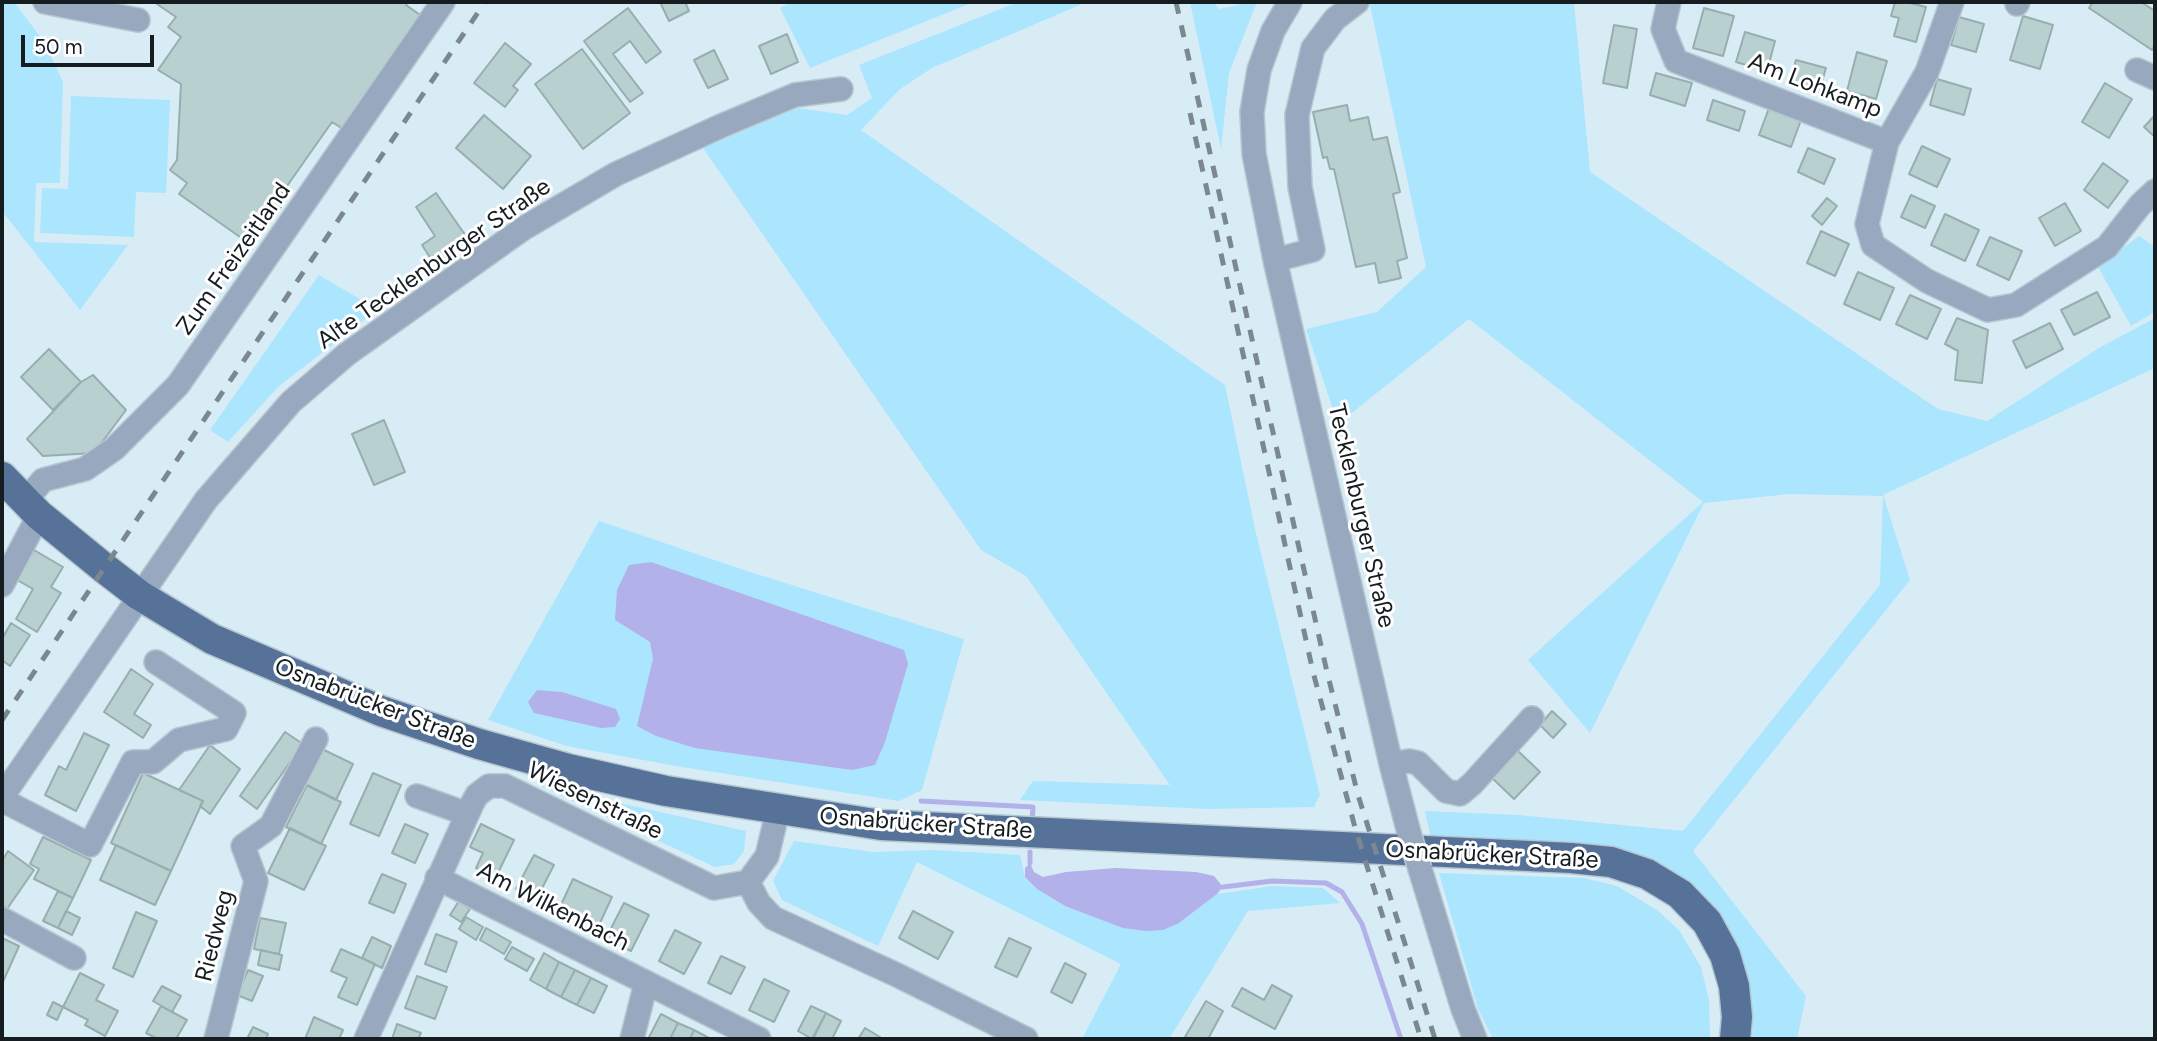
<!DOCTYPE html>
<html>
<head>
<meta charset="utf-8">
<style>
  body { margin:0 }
  #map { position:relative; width:2157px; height:1041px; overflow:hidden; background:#d8ecf6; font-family:Figtree,sans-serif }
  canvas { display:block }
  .frame { position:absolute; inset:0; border:4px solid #161d21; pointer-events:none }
  .scale { position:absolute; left:21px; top:35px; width:133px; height:32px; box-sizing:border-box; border:4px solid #161d21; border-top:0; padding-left:9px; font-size:21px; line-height:24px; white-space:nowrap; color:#161d21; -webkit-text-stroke:5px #fff; paint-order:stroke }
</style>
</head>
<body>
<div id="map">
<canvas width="2157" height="1041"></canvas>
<div class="frame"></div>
<div class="scale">50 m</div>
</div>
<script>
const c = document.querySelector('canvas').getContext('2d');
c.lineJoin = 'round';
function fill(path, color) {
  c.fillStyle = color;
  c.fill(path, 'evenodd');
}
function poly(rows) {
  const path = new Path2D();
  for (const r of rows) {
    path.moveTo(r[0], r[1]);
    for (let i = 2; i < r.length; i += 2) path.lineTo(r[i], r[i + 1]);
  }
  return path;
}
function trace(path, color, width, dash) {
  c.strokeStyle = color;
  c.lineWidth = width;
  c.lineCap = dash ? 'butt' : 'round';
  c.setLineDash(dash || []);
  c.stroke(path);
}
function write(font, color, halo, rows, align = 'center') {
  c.font = font + ' Figtree,sans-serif';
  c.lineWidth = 6;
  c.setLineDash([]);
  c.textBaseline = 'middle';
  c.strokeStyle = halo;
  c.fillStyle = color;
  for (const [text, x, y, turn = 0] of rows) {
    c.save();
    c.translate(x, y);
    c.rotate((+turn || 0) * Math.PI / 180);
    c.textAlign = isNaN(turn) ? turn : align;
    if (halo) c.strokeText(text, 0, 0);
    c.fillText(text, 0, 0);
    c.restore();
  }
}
fill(poly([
  [2,2,14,2,45,43,63,82,60,183,36,183,34,242,128,245,80,310,2,211],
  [792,2,974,2,810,68,780,8],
  [1018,2,1087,2,932,68,900,89,861,130,1225,385,1255,529,1320,795,1314,807,1207,809,1020,800,1033,781,1170,785,1026,576,981,550,703,148,798,108,847,115,872,98,859,65],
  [1190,2,1213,2,1219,9,1239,5,1242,2,1257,2,1229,73,1221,149],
  [1374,2,1574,2,1590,172,1938,409,1987,421,2099,348,2155,318,2155,368,1883,495,1910,580,1693,851,1806,996,1797,1039,1751,1039,1753,1028,1750,990,1739,949,1718,913,1686,880,1649,859,1607,848,1431,839,1425,811,1519,815,1683,831,1880,585,1883,496,1790,494,1704,503,1590,733,1528,660,1703,502,1469,319,1338,424,1306,329,1377,312,1426,267,1370,5],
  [71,96,170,100,166,193,136,192,134,237,40,233,42,188,68,189],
  [2139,236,2155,247,2155,312,2131,326,2098,267],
  [319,275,363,301,369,316,278,387,228,442,210,430],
  [599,521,747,571,964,639,922,790,899,801,676,766,567,746,488,720],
  [538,785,746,831,744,851,734,864,715,867],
  [794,841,873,852,933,850,1020,855,1025,877,1037,889,1065,906,1179,923,1217,894,1272,886,1323,888,1340,903,1248,911,1169,1039,1082,1039,1121,964,917,862,878,946,782,900,773,881],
  [1439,873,1584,878,1617,886,1657,910,1679,930,1701,967,1709,1000,1710,1039,1493,1039,1478,1009]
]), '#ace5fe');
fill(poly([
  [651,562,904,650,908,664,885,742,875,765,852,770,695,748,656,736,637,726,653,659,650,642,615,620,617,590,629,565],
  [537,690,562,692,616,709,620,719,615,727,601,728,534,713,528,702],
  [1030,863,1034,872,1043,877,1066,872,1116,868,1196,872,1214,876,1223,887,1217,894,1179,923,1163,930,1146,931,1123,928,1065,906,1037,889,1025,877,1025,868]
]), '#b2b1e9');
trace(poly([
  [921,801,1033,807,1032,821],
  [1030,863,1030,852],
  [1223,887,1272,881,1326,883,1342,892,1362,924,1401,1039]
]), '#b2b1e9', 5);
const building = poly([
  [154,2,408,2,406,5,423,17,346,131,332,122,275,203,281,207,268,225,262,221,247,242,179,194,187,183,170,170,177,160,181,84,158,70,181,37,168,27,176,17,154,2],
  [660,2,685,2,689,11,669,21,660,2],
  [1895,2,1906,2,1926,7,1916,42,1894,36,1899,18,1891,16,1895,2],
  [2093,2,2141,2,2155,11,2155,45,2152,50,2089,8,2093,2],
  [628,8,661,52,646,63,630,41,613,54,643,93,630,102,584,41,628,8],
  [1704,8,1734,16,1723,56,1693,48,1704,8],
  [2023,16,2053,25,2040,69,2010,60,2023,16],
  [1959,17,1984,24,1976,52,1951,45,1959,17],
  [1614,25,1637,29,1627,88,1603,83,1614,25],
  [1745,32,1775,41,1767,71,1736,62,1745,32],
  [787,34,798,62,771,74,759,46,787,34],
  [505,43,531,64,513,86,518,90,505,107,474,83,505,43],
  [582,49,630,113,583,149,535,84,582,49],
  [714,50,728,79,708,88,694,60,714,50],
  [1857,52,1887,61,1876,99,1847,91,1857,52],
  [1796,60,1826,68,1819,92,1789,84,1796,60],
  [1656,73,1692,83,1685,106,1650,95,1656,73],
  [1937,79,1971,89,1964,115,1930,105,1937,79],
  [2105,83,2132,99,2109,138,2082,122,2105,83],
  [1713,100,1745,111,1739,131,1707,120,1713,100],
  [1347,105,1350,121,1368,117,1373,140,1387,137,1400,192,1393,194,1407,258,1397,261,1401,278,1379,283,1375,263,1356,267,1334,169,1330,169,1327,157,1323,158,1313,112,1347,105],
  [1769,108,1801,120,1791,147,1759,135,1769,108],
  [484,115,531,156,503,189,456,148,484,115],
  [2155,115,2155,137,2144,127,2155,115],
  [1922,146,1950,159,1937,187,1909,174,1922,146],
  [1808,148,1835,159,1824,184,1798,172,1808,148],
  [2103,163,2128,181,2108,208,2084,190,2103,163],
  [436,193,468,239,433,262,422,245,435,236,416,207,436,193],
  [1911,195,1935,206,1925,228,1901,217,1911,195],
  [1827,198,1837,206,1822,225,1812,216,1827,198],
  [2065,203,2081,231,2055,246,2039,218,2065,203],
  [1945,214,1979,230,1965,261,1931,245,1945,214],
  [1821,231,1849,244,1835,276,1807,263,1821,231],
  [1990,237,2022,251,2009,280,1977,265,1990,237],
  [1858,272,1894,288,1880,320,1844,304,1858,272],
  [2097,292,2110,317,2074,335,2061,310,2097,292],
  [1910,295,1941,309,1927,339,1896,324,1910,295],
  [1957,318,1988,330,1982,383,1955,380,1958,351,1945,344,1957,318],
  [2050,323,2063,349,2026,368,2013,341,2050,323],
  [49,349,81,382,53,410,21,377,49,349],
  [93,375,126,410,94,453,43,456,27,439,81,382,93,375],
  [384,420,405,472,374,485,352,434,384,420],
  [34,550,63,567,51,587,61,593,37,632,16,619,33,589,17,580,34,550],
  [11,623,30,635,10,666,2,660,2,639,11,623],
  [131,669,153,684,134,714,151,725,143,738,104,712,131,669],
  [1552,711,1566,724,1553,738,1540,725,1552,711],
  [285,732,303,744,257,809,240,796,285,732],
  [84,733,109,745,76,811,45,795,59,766,66,770,84,733],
  [210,745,240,769,210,814,200,806,203,801,179,790,210,745],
  [322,749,353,764,336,800,304,784,322,749],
  [1516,749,1540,772,1514,799,1490,776,1516,749],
  [143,773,203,801,171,871,111,843,143,773],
  [373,773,401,785,379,836,350,824,373,773],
  [307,785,341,802,321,844,286,827,307,785],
  [405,824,428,834,415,863,392,853,405,824],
  [481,824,514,840,496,877,476,868,483,853,470,847,481,824],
  [290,828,326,846,304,890,268,873,290,828],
  [43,837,91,860,73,898,34,879,39,869,30,864,43,837],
  [116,845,171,871,155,905,100,880,116,845],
  [8,851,34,870,7,909,2,905,2,861,8,851],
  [534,855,554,865,536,900,516,889,534,855],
  [382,874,406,884,394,913,369,903,382,874],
  [573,879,612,897,599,925,560,907,573,879],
  [58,891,73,898,58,928,43,921,58,891],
  [459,901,470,909,461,922,450,915,459,901],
  [624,903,649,915,631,951,606,938,624,903],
  [66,911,80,918,72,935,58,928,66,911],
  [913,911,953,932,938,959,899,938,913,911],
  [136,912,157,921,133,977,113,968,136,912],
  [466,917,483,927,476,940,459,929,466,917],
  [260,918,286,923,279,954,254,949,260,918],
  [486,928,511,942,504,954,480,940,486,928],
  [675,930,701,943,684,974,659,961,675,930],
  [436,934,457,942,446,972,425,964,436,934],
  [372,937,391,946,382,968,362,958,372,937],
  [2,938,19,946,2,984,2,938],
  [1009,938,1031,948,1017,977,995,967,1009,938],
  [512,947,534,959,527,971,505,959,512,947],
  [341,949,375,964,357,1005,338,997,347,978,331,971,341,949],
  [261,950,282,955,279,970,258,965,261,950],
  [544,953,559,962,546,989,530,980,544,953],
  [721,956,745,967,731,994,708,983,721,956],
  [559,962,575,970,561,997,546,989,559,962],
  [1065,963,1086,974,1072,1003,1051,992,1065,963],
  [248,970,263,976,252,1001,237,995,248,970],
  [575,970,591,978,577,1005,561,997,575,970],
  [80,973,104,985,96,1000,118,1011,105,1036,85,1025,88,1020,63,1007,80,973],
  [417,976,447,987,435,1019,405,1008,417,976],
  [591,978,607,986,594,1013,577,1005,591,978],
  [764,979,789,991,774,1022,749,1010,764,979],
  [1272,985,1292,996,1275,1029,1232,1006,1242,988,1264,1000,1272,985],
  [162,986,181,996,172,1012,153,1001,162,986],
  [1206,1001,1223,1011,1208,1039,1189,1039,1185,1037,1206,1001],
  [53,1002,63,1007,57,1020,47,1015,53,1002],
  [161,1006,187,1020,176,1039,158,1039,146,1033,161,1006],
  [811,1006,826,1013,812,1039,798,1031,811,1006],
  [826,1013,841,1021,832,1039,813,1039,826,1013],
  [661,1014,678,1023,670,1039,648,1039,661,1014],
  [314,1017,343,1030,339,1039,305,1039,314,1017],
  [678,1023,694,1030,690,1039,670,1039,678,1023],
  [397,1024,421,1033,418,1039,392,1039,397,1024],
  [253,1027,268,1034,266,1039,247,1039,253,1027],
  [865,1028,880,1037,879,1039,858,1039,865,1028],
  [694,1030,709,1038,708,1039,690,1039,694,1030]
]);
fill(building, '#b9d0d1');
trace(building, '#97adae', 2);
const minor = poly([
  [45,2,138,20],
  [1290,2,1273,31,1259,70,1252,112,1254,154,1275,260,1391,764,1409,833],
  [1669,2,1663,29,1676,61,1887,142],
  [1952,2,1927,72,1887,142,1867,224,1873,245,1927,281,1988,310,2016,305,2107,247,2140,205,2155,191],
  [2017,4,2018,2],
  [2137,70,2155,78],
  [1275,260,1313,250,1300,187,1297,115,1313,48,1335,19,1357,2],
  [25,501,43,480,85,469,114,449,178,385,443,2],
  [2,585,39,515],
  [1391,764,1409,761,1418,763,1446,791,1460,794,1472,784,1532,718],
  [417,796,467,814],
  [2,797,206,500,291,402,347,354,524,228,616,174,721,126,795,95,841,89],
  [2,800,90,845,133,762,153,762,179,740,226,729,234,713,156,662],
  [1420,869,1463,1009,1475,1039],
  [437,878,759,1039],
  [748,882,759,903,773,918,897,975,1026,1039],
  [2,919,74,958],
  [216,1039,256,881,243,846,271,826,316,739],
  [366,1039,472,804,477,795,489,786,505,786,714,888,748,882,767,856,778,810],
  [632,1039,646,983]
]);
const major = poly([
  [2,477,39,515,104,568,139,595,212,639,381,711,479,744,568,769,666,791,881,825,1571,858,1611,862,1647,874,1680,894,1707,922,1725,955,1734,986,1737,1017,1735,1039]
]);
trace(minor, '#b5c7d0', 26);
trace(major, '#b5c7d0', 33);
trace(minor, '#98a8be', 23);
trace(major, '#567298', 30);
trace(poly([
  [1176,2,1327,672,1358,795,1435,1039],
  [1190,113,1313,672,1356,831,1421,1039],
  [2,720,485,2]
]), '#7b8890', 5, [12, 12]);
const minorBridge = poly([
  [1409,833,1420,869]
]);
trace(minorBridge, '#b5c7d0', 26, []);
trace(minorBridge, '#98a8be', 23);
write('24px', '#161d21', '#fff', [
  ["Am Lohkamp",1815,86,21],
  ["Zum Freizeitland",234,259,-55],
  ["Alte Tecklenburger Straße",434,264,-35],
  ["Tecklenburger Straße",1361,516,77],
  ["Osnabrücker Straße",375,704,21],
  ["Wiesenstraße",595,801,26],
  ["Osnabrücker Straße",926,824,4],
  ["Osnabrücker Straße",1492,855,3],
  ["Am Wilkenbach",553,907,27],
  ["Riedweg",215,936,-76]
]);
</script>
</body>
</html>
